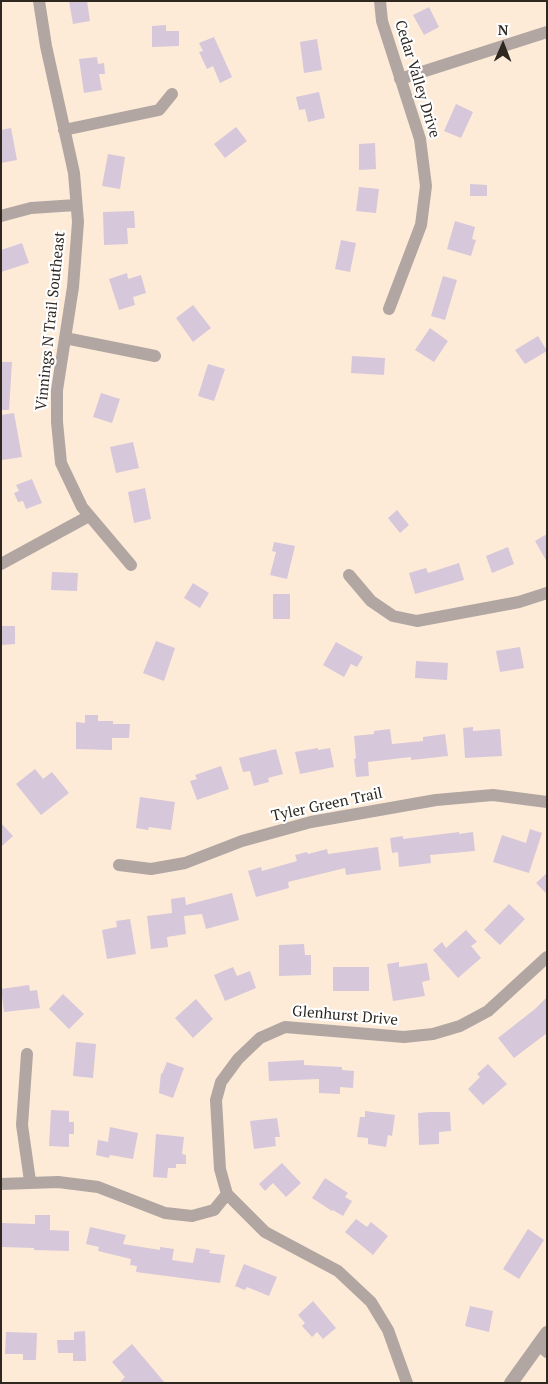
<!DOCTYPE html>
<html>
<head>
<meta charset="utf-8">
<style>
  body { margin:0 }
  #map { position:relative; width:548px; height:1384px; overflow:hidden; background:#fdebd8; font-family:"PT Serif",serif }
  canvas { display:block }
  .frame { position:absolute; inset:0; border:2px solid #2e2821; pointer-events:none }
  .north { position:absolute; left:478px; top:20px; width:50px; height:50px; -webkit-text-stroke:4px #fff; paint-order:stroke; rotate:1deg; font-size:14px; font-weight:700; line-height:20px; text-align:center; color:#2e2821 }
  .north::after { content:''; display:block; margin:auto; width:18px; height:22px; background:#2e2821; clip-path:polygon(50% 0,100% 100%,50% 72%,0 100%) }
</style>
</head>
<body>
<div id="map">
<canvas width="548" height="1384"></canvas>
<div class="frame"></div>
<div class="north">N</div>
</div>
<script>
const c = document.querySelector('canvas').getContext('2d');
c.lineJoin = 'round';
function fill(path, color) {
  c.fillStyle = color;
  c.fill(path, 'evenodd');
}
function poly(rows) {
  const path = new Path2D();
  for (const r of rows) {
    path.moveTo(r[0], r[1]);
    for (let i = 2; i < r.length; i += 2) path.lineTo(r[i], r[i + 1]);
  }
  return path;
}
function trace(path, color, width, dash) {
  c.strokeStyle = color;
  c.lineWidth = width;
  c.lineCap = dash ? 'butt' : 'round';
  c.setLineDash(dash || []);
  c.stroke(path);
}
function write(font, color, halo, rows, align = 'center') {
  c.font = font + ' "PT Serif",serif';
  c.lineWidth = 4.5;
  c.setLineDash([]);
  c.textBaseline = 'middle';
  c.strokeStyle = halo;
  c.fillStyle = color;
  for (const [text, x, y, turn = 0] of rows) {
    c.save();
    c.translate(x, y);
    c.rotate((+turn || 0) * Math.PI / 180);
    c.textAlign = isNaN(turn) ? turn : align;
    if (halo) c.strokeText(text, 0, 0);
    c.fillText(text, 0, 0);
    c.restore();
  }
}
fill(poly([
  [69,1,87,1,90,21,73,24],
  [429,7,439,27,424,35,413,15],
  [166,25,166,31,179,31,179,46,152,47,152,26],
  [214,37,232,77,220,83,213,66,207,69,199,52,203,51,199,43],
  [317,39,322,70,304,73,300,42],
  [97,57,98,64,104,63,105,74,99,74,102,90,84,93,79,59],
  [319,92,325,118,308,122,305,109,299,110,296,97],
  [456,104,473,112,461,138,444,131],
  [236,127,247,141,225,158,214,144],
  [11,128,17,160,1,163,1,130],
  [375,143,376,169,359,170,359,144],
  [108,154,125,157,120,189,102,186],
  [470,184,487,185,487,196,470,196],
  [359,187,379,189,376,213,356,211],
  [134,211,135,228,127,228,128,244,104,245,103,212],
  [455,221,475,227,472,239,476,240,471,256,447,249],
  [341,240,356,243,350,272,335,269],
  [22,243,29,263,1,272,1,250],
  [127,273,128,279,141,275,146,293,133,297,135,305,119,310,109,279],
  [443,276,457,280,445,320,431,316],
  [193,305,211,328,193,342,176,318],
  [430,328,448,341,434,362,415,350],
  [538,336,547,351,525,364,515,350],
  [352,356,385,358,384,375,351,373],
  [1,362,12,362,9,410,1,410],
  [208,364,225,369,214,401,198,396],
  [101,393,120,399,112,423,93,417],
  [14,413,22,457,2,460,1,415],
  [133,442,139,468,116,473,110,447],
  [32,479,42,503,26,509,23,501,18,502,14,493,19,491,16,485],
  [145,488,151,519,134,523,128,492],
  [397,510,409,525,400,533,388,518],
  [547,534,547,562,535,541],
  [274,542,295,546,287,579,270,575,276,552,272,551],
  [508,547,514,564,492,573,486,556],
  [459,563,464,580,415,594,409,573,426,568,428,573],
  [52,572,78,573,77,591,51,590],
  [193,583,209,593,200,608,184,598],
  [273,594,290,594,290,619,273,619],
  [1,626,15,626,15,644,1,645],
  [156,641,175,648,164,681,143,673],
  [336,642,363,657,357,667,351,664,344,677,323,665],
  [520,647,524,668,500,672,496,651],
  [416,661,448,663,447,680,415,678],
  [85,715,98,715,98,721,113,721,113,724,130,724,129,738,112,738,112,750,76,749,76,722,85,723],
  [473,727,473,731,500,729,502,756,465,758,463,728],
  [390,729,392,744,423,741,423,737,445,734,448,756,411,760,411,757,368,762,369,776,356,777,354,759,356,758,354,736,374,734,374,731],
  [318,748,318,750,330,748,334,767,300,774,295,752],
  [276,749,283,774,268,778,269,782,254,786,250,771,243,772,239,758],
  [221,766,229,789,197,800,190,781,197,779,195,775],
  [35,769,43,779,52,772,69,793,41,815,16,784],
  [140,797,175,802,171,830,149,827,148,830,136,828],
  [1,823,13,836,1,847],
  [530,829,542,833,529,873,493,862,502,835,526,843],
  [459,832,459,834,473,832,475,851,430,855,431,863,399,867,398,852,392,853,390,838,403,836,403,839],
  [378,847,381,870,346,875,345,868,288,882,289,888,256,897,248,871,261,867,262,871,297,861,295,855,307,852,308,854,327,849,328,854],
  [547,873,547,894,536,883],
  [232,893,239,920,206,929,202,914,184,916,186,934,167,937,168,947,151,949,147,916,172,913,171,899,185,897,186,905],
  [509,904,525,919,500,945,484,930],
  [130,919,136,954,107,959,102,930,117,927,116,921],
  [466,930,477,942,471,946,481,958,458,978,433,950,442,942,446,948],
  [304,944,305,955,311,955,311,975,279,976,279,945],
  [399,962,399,967,427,963,430,980,422,982,425,996,393,1001,387,964],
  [233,967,237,976,250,971,256,988,225,1001,214,975],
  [333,967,369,967,369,991,333,991],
  [29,985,30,991,37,990,40,1008,4,1012,1,989],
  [63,994,84,1014,69,1029,49,1009],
  [547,997,547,1033,514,1058,498,1038,535,1009],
  [196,999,213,1019,193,1038,175,1018],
  [76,1042,96,1044,93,1078,73,1076],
  [304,1060,304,1065,342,1067,342,1070,354,1071,353,1088,340,1087,340,1094,319,1093,319,1079,269,1081,268,1062],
  [167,1062,184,1068,173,1098,159,1093,161,1073,162,1074],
  [488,1064,507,1084,483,1105,468,1089,480,1077,477,1074],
  [51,1110,69,1111,69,1122,74,1122,74,1134,69,1134,69,1147,49,1146],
  [365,1111,395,1115,392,1136,388,1135,386,1147,368,1144,368,1138,357,1137,360,1117,365,1117],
  [430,1112,450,1112,451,1131,439,1132,439,1144,419,1145,418,1113],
  [277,1118,280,1137,275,1137,276,1146,254,1149,250,1121],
  [110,1127,138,1133,133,1159,110,1155,109,1158,96,1155,98,1140,108,1142],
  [156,1134,184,1137,182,1154,186,1155,186,1164,176,1164,176,1168,168,1168,167,1178,153,1177],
  [282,1163,301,1183,286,1197,273,1183,265,1191,259,1184],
  [325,1178,348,1193,345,1197,352,1201,343,1216,333,1210,332,1211,312,1198],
  [35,1215,50,1215,50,1230,69,1231,69,1251,34,1250,34,1248,1,1247,1,1223,35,1224],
  [356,1219,367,1227,371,1222,388,1236,373,1255,345,1232],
  [90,1227,126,1235,123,1244,160,1250,160,1247,174,1249,172,1260,193,1263,196,1248,210,1250,209,1253,225,1255,220,1283,136,1272,137,1266,130,1265,131,1259,98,1251,99,1247,86,1244],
  [528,1229,544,1240,519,1279,503,1269],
  [244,1264,277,1277,269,1296,247,1287,245,1290,235,1286],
  [313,1301,336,1328,323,1339,317,1332,312,1337,302,1326,305,1323,298,1315],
  [470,1306,493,1311,489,1332,465,1326],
  [85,1331,86,1361,73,1361,73,1353,58,1353,57,1340,74,1340,74,1332],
  [6,1332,37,1333,36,1360,23,1360,23,1354,5,1354],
  [132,1344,165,1383,119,1383,125,1377,112,1362]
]), '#d6c7da');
trace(poly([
  [39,1,46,46,74,173,78,222,73,287,57,390,57,422,61,463,82,507,131,565],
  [380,1,382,21,420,139,426,186,421,225,389,309],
  [400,79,547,32],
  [64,130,159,110,172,94],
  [1,216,31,208,76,205],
  [65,338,155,356],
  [1,564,89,516],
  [349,575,371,601,393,616,417,621,519,602,547,593],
  [119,865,151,869,185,863,242,841,311,822,436,800,493,795,547,802],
  [27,1054,22,1125,30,1181],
  [1,1184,58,1182,98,1187,165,1213,192,1216,214,1210,227,1194],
  [538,1344,547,1352],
  [407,1383,388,1330,371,1302,338,1271,265,1232,227,1194,220,1169,216,1100,221,1082,238,1059,260,1038,285,1027,404,1037,433,1034,460,1026,488,1011,547,957]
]), '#b1a6a2', 12);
trace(poly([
  [511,1383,547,1333]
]), '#b1a6a2', 14);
write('15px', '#2e2821', '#fff', [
  ["Cedar Valley Drive",417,79,73],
  ["Vinnings N Trail Southeast",51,321,-84],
  ["Tyler Green Trail",327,805,-12],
  ["Glenhurst Drive",345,1016,5]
]);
</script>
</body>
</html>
